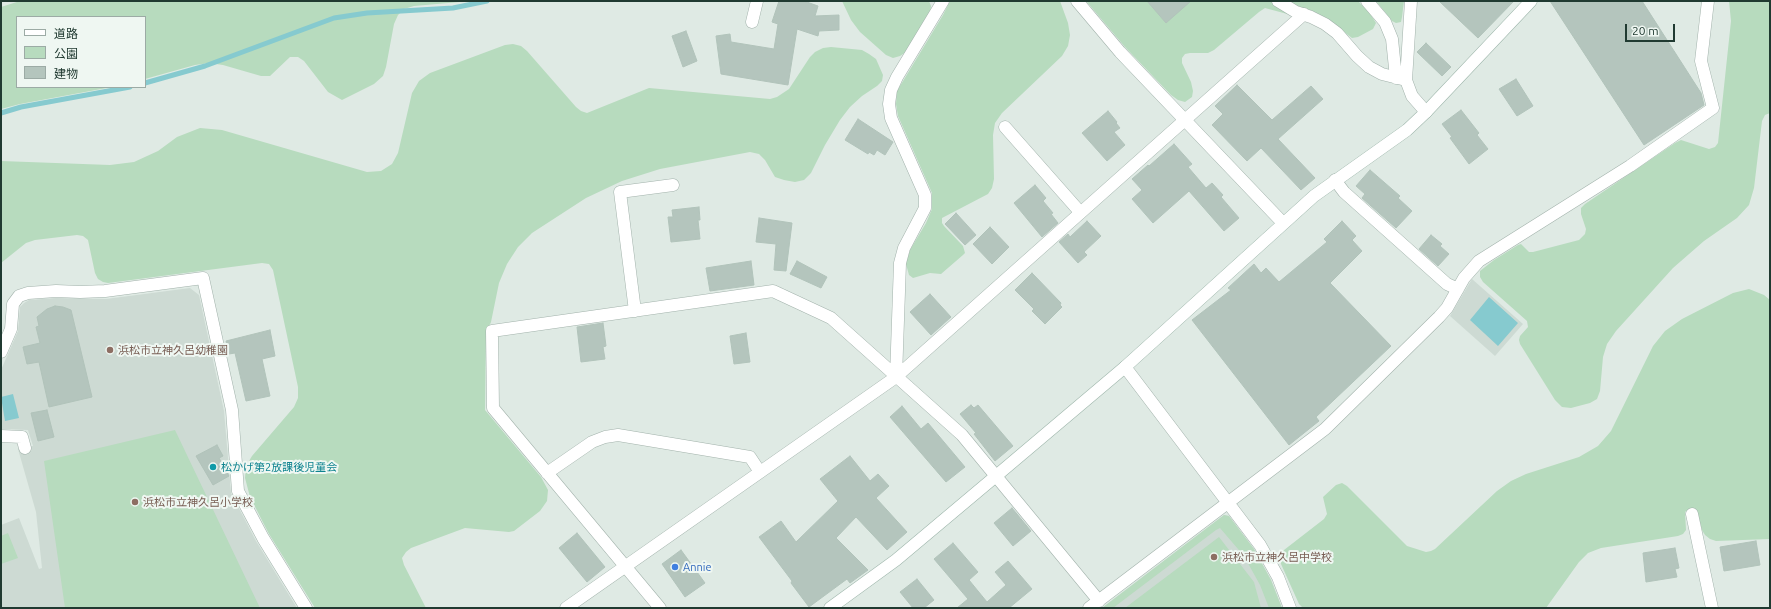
<!DOCTYPE html>
<html>
<head>
<meta charset="utf-8">
<style>
  body { margin:0 }
  #map { position:relative; width:1771px; height:609px; overflow:hidden; background:#dfeae4; font-family:Ubuntu,"Noto Sans JP",sans-serif }
  canvas { display:block }
  .frame { position:absolute; inset:0; border:2px solid #203a31; pointer-events:none }
  .legend { position:absolute; left:16px; top:16px; width:130px; height:72px; box-sizing:border-box; background:#eff7f2; border:1px solid #9caba5; margin:0; padding:5px 7px; list-style:none; font-size:12px; color:#203a31 }
  .legend li { display:flex; align-items:center; gap:8px; height:20px }
  .legend b { width:20px; border:1px solid #9caba5 }
  .scale { position:absolute; left:1625px; top:24px; width:50px; height:18px; box-sizing:border-box; border:2px solid #203a31; border-top:0; padding-left:5px; font-size:12px; line-height:14px; white-space:nowrap; color:#203a31; -webkit-text-stroke:3px #eff7f2; paint-order:stroke }
</style>
</head>
<body>
<div id="map">
<canvas width="1771" height="609"></canvas>
<div class="frame"></div>
<ul class="legend">
<li><b style="height:5px;background:#fff"></b>道路</li>
<li><b style="height:11px;background:#b7dbbe"></b>公園</li>
<li><b style="height:11px;background:#b4c5bd"></b>建物</li>
</ul>
<div class="scale">20 m</div>
</div>
<script>
const c = document.querySelector('canvas').getContext('2d');
c.lineJoin = 'round';
function fill(path, color) {
  c.fillStyle = color;
  c.fill(path, 'evenodd');
}
function poly(rows) {
  const path = new Path2D();
  for (const r of rows) {
    path.moveTo(r[0], r[1]);
    for (let i = 2; i < r.length; i += 2) path.lineTo(r[i], r[i + 1]);
  }
  return path;
}
function trace(path, color, width, dash) {
  c.strokeStyle = color;
  c.lineWidth = width;
  c.lineCap = dash ? 'butt' : 'round';
  c.setLineDash(dash || []);
  c.stroke(path);
}
function write(font, color, halo, rows, align = 'center') {
  c.font = font + ' Ubuntu,"Noto Sans JP",sans-serif';
  c.lineWidth = 4;
  c.setLineDash([]);
  c.textBaseline = 'middle';
  c.strokeStyle = halo;
  c.fillStyle = color;
  for (const [text, x, y, turn = 0] of rows) {
    c.save();
    c.translate(x, y);
    c.rotate((+turn || 0) * Math.PI / 180);
    c.textAlign = isNaN(turn) ? turn : align;
    if (halo) c.strokeText(text, 0, 0);
    c.fillText(text, 0, 0);
    c.restore();
  }
}
fill(poly([
  [1472,279,1523,324,1495,356,1450,316],
  [190,288,199,295,224,411,231,493,256,541,297,608,1,608,1,525,19,518,39,569,42,568,36,512,18,449,33,446,28,430,1,429,1,370,18,331,20,307,24,303,29,300,56,298,106,299],
  [1224,515,1229,516,1254,549,1271,580,1282,608,1102,608]
]), '#cddad3');
fill(poly([
  [20,1,471,1,414,6,404,9,398,15,394,24,386,67,383,76,374,84,342,100,328,92,304,61,298,57,290,57,270,76,261,76,223,65,209,63,195,65,145,79,145,17,17,17,17,87,112,87,20,104,1,109,1,7],
  [842,1,929,1,931,6,930,13,906,52,900,56,893,58,886,55,860,32,851,20],
  [950,1,1060,1,1068,23,1070,35,1068,46,1062,56,1002,113,995,123,993,135,994,179,992,188,988,194,942,218,942,223,944,226,963,246,965,253,963,255,941,274,930,273,913,278,909,275,906,264,910,250,926,223,932,209,932,193,898,116,896,104,897,91,943,15],
  [1086,1,1358,1,1369,12,1376,23,1373,29,1358,37,1352,38,1328,20,1310,10,1306,9,1291,15,1265,8,1259,12,1214,50,1208,53,1190,53,1185,54,1182,58,1182,63,1191,82,1193,91,1192,97,1185,102,1178,100,1171,95,1125,47],
  [1376,1,1404,1,1402,17,1401,22,1396,23,1392,21],
  [1729,1,1770,1,1770,113,1765,115,1762,121,1754,188,1749,205,1737,218,1704,241,1673,268,1616,331,1607,344,1603,357,1600,391,1597,399,1590,403,1571,408,1562,407,1555,400,1520,344,1519,340,1520,336,1528,327,1527,321,1483,282,1480,277,1480,271,1494,260,1518,245,1521,244,1529,252,1533,252,1579,240,1585,234,1586,229,1581,214,1581,208,1585,204,1675,143,1681,140,1709,149,1715,147,1718,143,1731,21],
  [513,44,521,46,527,51,576,107,581,111,587,113,649,88,770,99,777,97,789,89,810,57,815,52,823,48,831,47,862,50,869,54,876,59,883,75,882,81,877,86,862,96,850,107,840,120,825,145,811,173,804,180,795,182,784,180,775,177,765,160,759,154,750,152,660,169,622,181,586,198,532,233,518,247,507,264,499,283,491,322,486,333,485,410,541,477,548,490,547,501,540,511,514,531,509,532,465,528,411,548,406,552,402,558,404,565,426,608,315,608,269,534,250,497,245,478,246,466,252,456,294,407,298,398,298,387,273,270,269,264,262,263,108,283,103,282,98,279,95,273,88,240,83,236,77,235,35,240,26,243,1,263,1,161,110,165,134,162,158,151,177,137,200,128,222,130,367,172,381,171,392,164,398,153,412,93,419,81,430,73,505,45],
  [1749,289,1764,295,1770,300,1770,539,1716,541,1710,539,1705,535,1702,530,1696,509,1690,508,1685,512,1686,530,1683,534,1678,536,1601,548,1588,553,1579,562,1546,608,1303,608,1299,604,1281,564,1280,556,1284,550,1324,519,1327,514,1323,497,1336,485,1342,483,1347,486,1407,546,1426,552,1431,551,1435,549,1497,491,1511,481,1526,474,1579,457,1598,446,1611,431,1653,346,1665,331,1682,319,1733,293],
  [175,430,260,608,65,608,44,461],
  [1224,515,1229,516,1254,549,1271,580,1282,608,1269,608,1260,585,1244,556,1220,528,1216,530,1113,608,1102,608],
  [8,533,18,558,1,564,1,536],
  [1219,537,1254,582,1261,608,1125,608]
]), '#b7dbbe');
fill(poly([
  [1489,297,1518,323,1498,346,1470,320],
  [13,394,19,418,5,421,1,397]
]), '#86cacf');
trace(poly([
  [145,83,205,66,334,18,367,13,453,8,487,1],
  [1,113,21,107,130,87]
]), '#86cacf', 5);
const building = poly([
  [779,1,804,1,818,6,815,16,839,15,839,30,819,31,818,36,797,29,788,85,721,74,716,36,730,34,731,42,774,49,778,24,772,22,779,1],
  [1147,1,1191,1,1166,23,1147,1],
  [1439,1,1514,1,1478,38,1439,1],
  [1550,1,1642,1,1701,93,1704,105,1644,145,1550,1],
  [686,31,697,61,683,67,672,36,686,31],
  [1426,43,1451,67,1442,76,1417,52,1426,43],
  [1516,79,1533,106,1517,116,1499,89,1516,79],
  [1237,85,1272,120,1311,86,1323,99,1278,139,1315,178,1301,190,1261,148,1247,161,1212,125,1223,114,1215,106,1237,85],
  [1461,110,1479,133,1477,135,1488,149,1469,164,1450,138,1452,137,1442,124,1461,110],
  [1108,111,1117,122,1116,123,1120,128,1114,132,1125,145,1107,161,1082,133,1108,111],
  [858,119,893,142,885,155,877,150,874,155,869,152,868,154,845,140,858,119],
  [1174,144,1192,164,1188,167,1206,188,1212,183,1223,195,1221,197,1239,218,1224,231,1189,191,1153,223,1132,199,1142,190,1132,179,1148,165,1149,166,1174,144],
  [1370,170,1400,196,1398,198,1412,211,1396,228,1362,198,1365,194,1356,186,1370,170],
  [1035,185,1046,198,1043,201,1053,213,1051,214,1058,223,1042,237,1014,203,1035,185],
  [699,207,700,220,698,220,700,239,671,242,668,217,673,217,672,210,699,207],
  [956,213,976,235,965,245,945,224,956,213],
  [759,218,792,223,786,271,774,270,776,244,756,242,759,218],
  [1087,221,1101,236,1084,252,1087,255,1078,263,1059,242,1068,234,1070,237,1087,221],
  [1342,221,1356,236,1352,240,1362,251,1330,283,1391,346,1316,417,1319,421,1289,445,1192,320,1231,290,1228,288,1254,264,1261,273,1266,268,1279,282,1327,242,1324,239,1342,221],
  [990,227,1009,247,992,264,973,244,990,227],
  [1431,235,1442,244,1440,246,1449,254,1438,266,1419,249,1431,235],
  [751,261,754,285,710,291,706,268,751,261],
  [797,261,827,277,821,288,790,274,797,261],
  [1032,273,1061,303,1060,305,1062,307,1045,324,1032,311,1034,309,1015,290,1032,273],
  [930,294,951,317,931,335,910,312,930,294],
  [55,306,63,307,71,310,92,397,49,407,39,362,27,364,23,347,40,343,36,327,39,326,37,317,47,309,55,306],
  [603,323,606,346,603,347,605,359,581,362,577,327,603,323],
  [270,330,275,356,262,359,270,396,246,401,235,353,229,354,226,341,270,330],
  [746,333,750,362,734,364,730,336,746,333],
  [971,405,974,408,978,405,1013,446,995,461,974,434,976,433,960,414,971,405],
  [902,406,921,429,928,423,965,467,946,482,890,417,902,406],
  [47,410,54,437,38,441,31,413,47,410],
  [217,445,223,456,219,458,229,476,213,485,196,456,217,445],
  [850,456,870,481,878,474,889,486,876,498,907,532,887,550,856,517,836,538,868,570,850,583,847,579,809,607,791,583,792,581,759,537,781,521,796,542,838,501,820,479,850,456],
  [1012,508,1031,531,1013,546,994,523,1012,508],
  [577,533,605,567,587,582,559,548,577,533],
  [1756,541,1760,565,1724,571,1720,547,1756,541],
  [953,543,978,572,969,580,987,602,1006,585,995,572,1008,561,1032,589,1009,608,957,608,968,599,934,559,953,543],
  [1675,548,1679,568,1675,569,1677,577,1646,582,1643,553,1675,548],
  [681,550,705,583,685,597,662,564,681,550],
  [917,579,934,600,924,608,913,608,900,592,917,579]
]);
fill(building, '#b4c5bd');
trace(building, '#b1c3ba', 1);
const street = poly([
  [1077,1,1120,52,1283,223],
  [1278,1,1296,12,1311,17,1325,24,1337,33,1357,56,1369,67,1382,74,1406,80],
  [1367,1,1385,22,1392,39,1396,78],
  [1411,1,1406,80,1412,96,1426,112],
  [752,22,757,1],
  [1005,127,1080,212],
  [1335,180,1344,192,1447,284,1458,289],
  [635,311,620,192,673,185],
  [1,352,11,329,13,304,19,296,28,293,56,291,80,292,105,291,203,278,232,410,238,491,263,538,306,608],
  [1125,367,1260,545,1278,577,1290,608],
  [896,377,900,263,904,248,925,208,925,195,891,118,889,104,891,90,897,77,943,1],
  [1,436,22,437,25,448],
  [547,473,592,442,605,437,618,435,750,457,760,472],
  [1692,514,1712,608],
  [566,608,896,377,1304,14],
  [660,608,493,408,492,331,773,291,831,318,962,435,1099,601],
  [1089,608,1325,429,1439,317,1447,308,1464,278,1479,261,1630,166,1713,108,1701,61,1708,1]
]);
const secondary = poly([
  [830,608,896,560,996,476,1125,367,1314,196,1407,130,1426,112,1531,1]
]);
trace(street, '#a2b2ab', 13);
trace(secondary, '#9eb6ab', 13);
trace(street, '#fff', 12);
trace(secondary, '#fff', 12);
for (const [x, y, r, color] of [
  [110,350,4,"#8d6e63"],
  [213,467,4,"#0f9aa8"],
  [135,502,4,"#8d6e63"],
  [1214,557,4,"#8d6e63"],
  [675,567,4,"#3f7fe0"]
]) {
  const dot = new Path2D();
  dot.arc(x, y, r, 0, 2 * Math.PI);
  c.fillStyle = color;
  c.fill(dot);
  trace(dot, '#eff7f2', 1.5);
}
write('11px', '#785e54', '#eff7f2', [
  ["浜松市立神久呂幼稚園",118,350],
  ["浜松市立神久呂小学校",143,502],
  ["浜松市立神久呂中学校",1222,557]
], 'left');
write('11px', '#0d838f', '#eff7f2', [
  ["松かげ第2放課後児童会",221,467]
], 'left');
write('11px', '#366cbe', '#eff7f2', [
  ["Annie",683,567]
], 'left');
</script>
</body>
</html>
